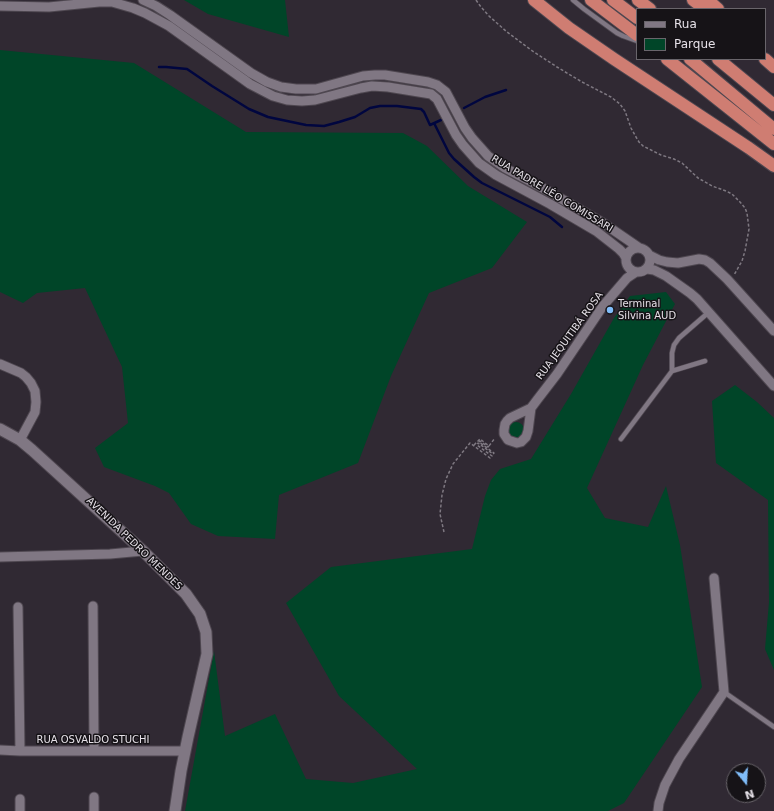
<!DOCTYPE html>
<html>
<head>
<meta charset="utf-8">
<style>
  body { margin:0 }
  #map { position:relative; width:774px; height:811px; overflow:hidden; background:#302933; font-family:"DejaVu Sans",sans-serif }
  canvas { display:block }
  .legend { position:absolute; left:636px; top:8px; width:130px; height:52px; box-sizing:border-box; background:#161317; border:1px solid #69656b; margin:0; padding:5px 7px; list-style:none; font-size:12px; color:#e6e1e8 }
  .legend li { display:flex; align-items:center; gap:8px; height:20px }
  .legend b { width:20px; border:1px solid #69656b }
  .north { position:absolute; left:726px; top:763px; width:40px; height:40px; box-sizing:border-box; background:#161317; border:1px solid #69656b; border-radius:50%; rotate:162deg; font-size:11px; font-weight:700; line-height:16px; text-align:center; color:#e6e1e8 }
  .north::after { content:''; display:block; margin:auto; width:14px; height:18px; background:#80bdfa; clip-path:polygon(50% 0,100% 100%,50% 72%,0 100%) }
</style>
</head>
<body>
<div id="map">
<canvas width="774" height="811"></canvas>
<ul class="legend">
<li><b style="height:5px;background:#807783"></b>Rua</li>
<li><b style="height:11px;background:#004528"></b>Parque</li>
</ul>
<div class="north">N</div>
</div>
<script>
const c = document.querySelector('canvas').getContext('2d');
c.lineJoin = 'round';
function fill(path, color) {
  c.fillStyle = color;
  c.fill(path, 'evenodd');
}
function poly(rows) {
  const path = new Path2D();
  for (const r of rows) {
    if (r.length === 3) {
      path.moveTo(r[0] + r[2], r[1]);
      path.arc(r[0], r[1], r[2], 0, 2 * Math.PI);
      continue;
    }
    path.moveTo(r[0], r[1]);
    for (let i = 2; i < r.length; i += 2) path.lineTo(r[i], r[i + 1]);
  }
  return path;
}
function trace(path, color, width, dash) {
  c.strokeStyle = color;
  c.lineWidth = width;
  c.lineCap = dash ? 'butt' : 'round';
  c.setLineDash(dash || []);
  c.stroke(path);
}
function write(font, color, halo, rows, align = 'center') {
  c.font = font + ' "DejaVu Sans",sans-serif';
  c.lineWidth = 3;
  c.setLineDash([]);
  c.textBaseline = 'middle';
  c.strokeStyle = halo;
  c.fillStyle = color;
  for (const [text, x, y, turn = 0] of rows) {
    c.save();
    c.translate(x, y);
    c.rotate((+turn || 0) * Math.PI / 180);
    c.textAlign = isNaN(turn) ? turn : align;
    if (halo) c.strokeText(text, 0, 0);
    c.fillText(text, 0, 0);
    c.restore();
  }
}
fill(poly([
  [184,0,285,0,289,37,208,14],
  [0,50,134,63,246,132,403,133,427,146,468,186,527,222,492,268,429,293,391,376,358,463,279,495,275,539,218,536,191,524,169,493,155,486,104,467,95,448,128,423,122,367,85,288,37,293,23,303,0,292],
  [666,292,675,304,643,365,587,488,605,518,648,527,666,486,680,545,702,687,624,803,608,811,185,811,214,651,225,736,275,714,306,779,353,783,417,769,339,696,286,603,331,567,472,549,485,496,491,480,500,469,531,459,571,394,614,318,630,296],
  [735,385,757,402,774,418,774,670,765,649,769,602,768,500,716,463,712,401],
  [516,430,8]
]), '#004528');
trace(poly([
  [159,67,166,67,187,69,212,86,249,109,268,117,306,125,324,126,339,122,355,117,370,108,380,106,397,106,421,109,424,112,430,125,441,120],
  [464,108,485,97,506,90],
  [434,123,449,153,454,159,474,177,482,183,550,217,562,227]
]), '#00063f', 2.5);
const service = poly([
  [573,0,584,9,617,33,623,36,637,41],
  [672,371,705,361],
  [621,439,672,371,672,353,674,345,679,338,709,312],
  [724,692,774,727]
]);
const minor = poly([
  [143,0,156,6,170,15,251,73,267,82,281,87,296,89,316,89,363,76,375,75,385,75,428,82,437,85,446,92,465,128,472,138,488,156,505,168,541,187,603,223,638,247],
  [0,6,49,7,99,2,112,2,133,8,145,13,169,26,250,84,273,96,287,100,302,101,315,100,361,88,372,86,388,87,431,94,437,99,456,135,463,145,479,163,496,175,550,204,596,231,619,249,623,253,626,258],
  [638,260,12],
  [649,255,659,260,667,262,678,263,699,259,705,260,710,263,727,279,774,331],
  [647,269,654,270,666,276,690,293,697,299,774,386],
  [0,364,21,373,26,377,31,383,35,391,36,402,35,412,20,440],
  [531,408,510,418,507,421,505,424,504,430,504,434,508,440,517,443,521,442,526,437,528,431,531,408,537,400,557,374,603,306,627,278,636,272],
  [0,557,110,554,143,551],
  [93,606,94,751],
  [18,607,20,751],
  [0,750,20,751,185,751],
  [94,797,94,811],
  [20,811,20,799],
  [658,811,659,803,665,785,679,759,724,692,714,578]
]);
const tertiary = poly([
  [0,429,20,440,32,450,143,551,186,594,200,614,206,632,207,654,188,737,181,771,175,811]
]);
const motorway = poly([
  [534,0,569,28,614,59,749,148,774,166],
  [591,0,637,35],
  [613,0,637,18],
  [638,0,650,9],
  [693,0,705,9],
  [708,0,718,9],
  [667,59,774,144],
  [690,59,774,129],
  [718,59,774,105],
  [765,59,774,67]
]);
trace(service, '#4e4750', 6);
trace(minor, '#4e4750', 11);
trace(tertiary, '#4e4750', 13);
trace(motorway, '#4e4750', 14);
trace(poly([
  [476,0,481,7,489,16,507,32,531,50,557,67,582,82,611,97,620,104,625,111,631,128,636,137,639,142,643,146,661,155,674,159,682,163,698,178,712,186,726,191,732,194,740,202,745,208,747,213,749,229,745,251,742,261,734,275],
  [474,445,480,439,489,446,495,438],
  [444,532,440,514,442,495,446,479,453,464,470,443,490,458,492,456,477,445,478,443,493,454,494,453,479,442,480,441,488,447,489,446]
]), '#7e7881', 1.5, [3, 2]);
trace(service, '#807783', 4.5);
trace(minor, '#807783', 9);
trace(tertiary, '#807783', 11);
trace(motorway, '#cf7d72', 12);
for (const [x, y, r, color] of [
  [610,310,4,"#80bdfa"]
]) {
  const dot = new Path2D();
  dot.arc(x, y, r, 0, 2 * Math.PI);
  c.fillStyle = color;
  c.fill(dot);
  trace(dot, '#161317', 1.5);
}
write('10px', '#e6e1e8', '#161317', [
  ["RUA PADRE LÉO COMISSARI",552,194,31],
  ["RUA JEQUITIBÁ ROSA",570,336,-54],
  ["AVENIDA PEDRO MENDES",134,544,44],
  ["RUA OSVALDO STUCHI",93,740]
]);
write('10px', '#e6e1e8', '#161317', [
  ["Terminal",618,304],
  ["Silvina AUD",618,316]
], 'left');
</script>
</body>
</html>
